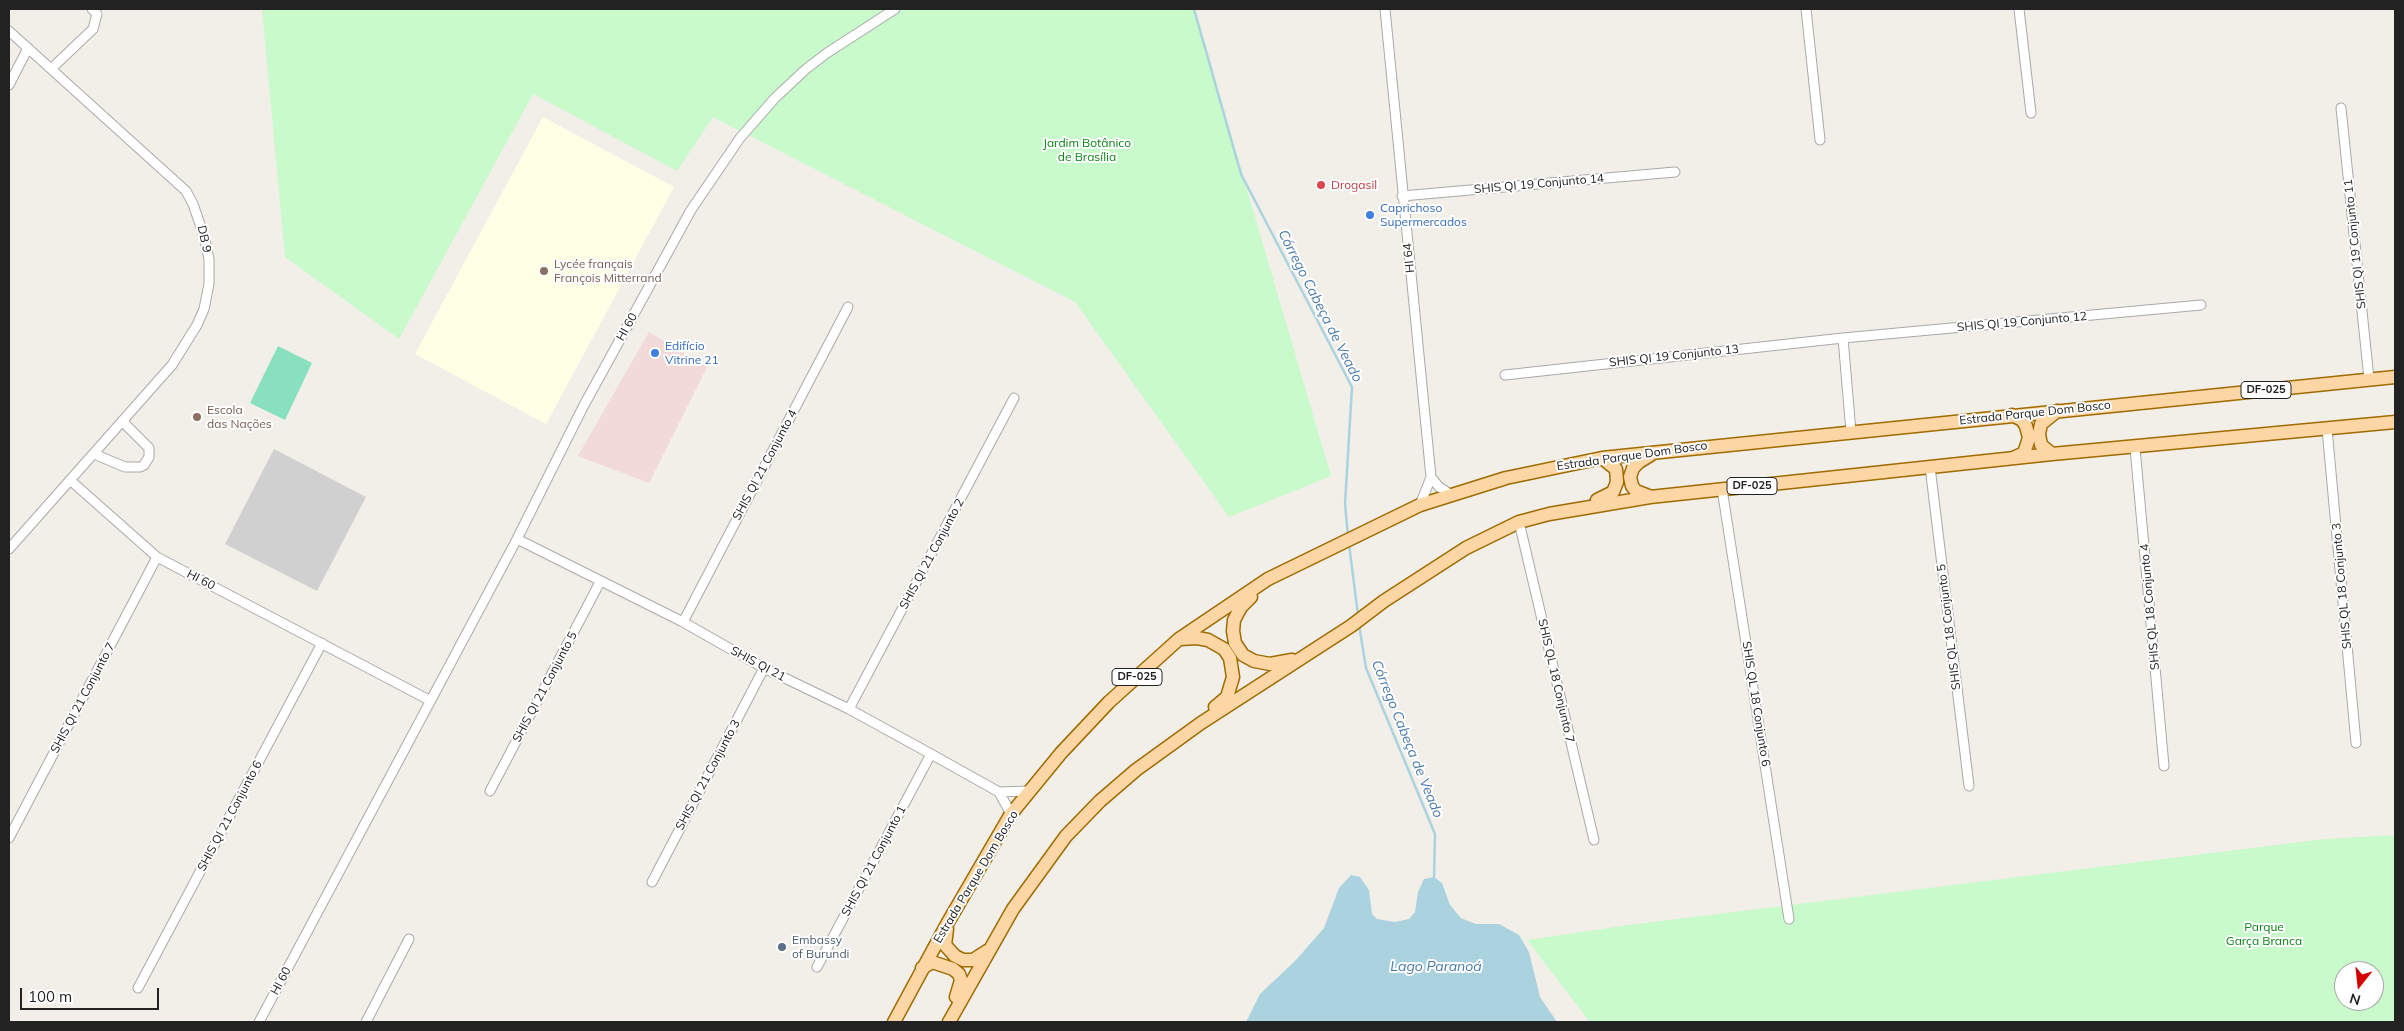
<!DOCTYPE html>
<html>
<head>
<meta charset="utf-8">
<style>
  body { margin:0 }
  #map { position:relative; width:2404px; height:1031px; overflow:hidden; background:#f2efe9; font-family:Mulish,sans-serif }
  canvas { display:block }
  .frame { position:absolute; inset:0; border:10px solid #222; pointer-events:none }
  .north { position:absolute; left:2334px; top:961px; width:50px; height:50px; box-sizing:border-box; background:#fff; border:1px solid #a7a7a7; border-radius:50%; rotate:196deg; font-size:14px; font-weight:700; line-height:20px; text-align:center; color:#222 }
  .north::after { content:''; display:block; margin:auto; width:18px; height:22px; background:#d40000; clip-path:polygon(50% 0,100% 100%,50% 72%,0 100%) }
  .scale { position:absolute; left:20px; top:988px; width:139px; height:22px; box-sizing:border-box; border:2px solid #222; border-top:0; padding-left:6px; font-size:15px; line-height:18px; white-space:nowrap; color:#222; -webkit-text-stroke:4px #fff; paint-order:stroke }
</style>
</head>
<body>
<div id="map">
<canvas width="2404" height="1031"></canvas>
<div class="frame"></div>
<div class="north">N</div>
<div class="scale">100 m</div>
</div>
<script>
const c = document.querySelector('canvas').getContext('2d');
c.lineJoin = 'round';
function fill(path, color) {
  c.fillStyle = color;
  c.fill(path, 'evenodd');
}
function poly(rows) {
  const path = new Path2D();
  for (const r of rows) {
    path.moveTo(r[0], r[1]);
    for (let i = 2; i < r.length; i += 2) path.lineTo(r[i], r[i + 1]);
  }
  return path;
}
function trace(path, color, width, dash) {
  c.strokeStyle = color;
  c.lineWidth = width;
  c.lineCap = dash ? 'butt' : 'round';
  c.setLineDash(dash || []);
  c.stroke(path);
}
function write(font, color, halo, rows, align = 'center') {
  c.font = font + ' Mulish,sans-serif';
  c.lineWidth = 4;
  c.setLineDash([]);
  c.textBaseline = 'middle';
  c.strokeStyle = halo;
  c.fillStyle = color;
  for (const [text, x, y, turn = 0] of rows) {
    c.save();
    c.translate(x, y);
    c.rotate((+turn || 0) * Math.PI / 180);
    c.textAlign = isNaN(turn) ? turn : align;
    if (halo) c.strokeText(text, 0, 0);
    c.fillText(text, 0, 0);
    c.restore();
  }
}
fill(poly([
  [649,332,707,367,649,483,578,456]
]), '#f2dad9');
fill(poly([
  [543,117,674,187,546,424,415,354]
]), '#ffffe5');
fill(poly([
  [274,449,366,497,317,591,225,544]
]), '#d0d0d0');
fill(poly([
  [262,9,1194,9,1331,476,1229,517,1075,302,713,117,677,171,533,94,399,339,285,257],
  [2395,835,2395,1022,1590,1022,1527,940,1629,925,2325,839],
  [2344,971,2374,971,2374,1001,2344,1001]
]), '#c8facc');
fill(poly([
  [278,346,312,363,285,420,250,403]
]), '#88e0be');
fill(poly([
  [1351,875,1360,877,1369,890,1372,914,1377,919,1395,922,1409,919,1415,912,1418,892,1424,879,1434,877,1442,883,1450,905,1461,918,1476,924,1499,924,1519,935,1529,952,1540,997,1557,1022,1246,1022,1260,994,1296,960,1324,928,1339,888]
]), '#aad3df');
trace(poly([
  [1194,9,1241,174,1352,387,1345,504,1348,536],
  [1349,544,1358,615],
  [1359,625,1366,668,1435,834,1434,878]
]), '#aad3df', 2.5);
const minor = poly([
  [1385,9,1431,477,1420,505],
  [1806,9,1820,140],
  [2019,9,2031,113],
  [9,31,186,191,193,204,204,236,209,259,209,284,204,309,197,325,172,365,9,549],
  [51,69,93,29,97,14,92,9],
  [9,85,28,48],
  [2341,108,2369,379],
  [1402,196,1675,172],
  [1843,338,1851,432],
  [1505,375,1843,338,2201,305],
  [2327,429,2356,743],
  [2135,448,2164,766],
  [94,454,125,467,140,467,144,465,149,457,149,448,122,421],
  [1930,467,1969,786],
  [1431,477,1439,487,1450,494],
  [70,480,157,557,429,700],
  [1722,489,1789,919],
  [1519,522,1594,840],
  [517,539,683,622,764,668,849,709,931,754,999,792,1011,814],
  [683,622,848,307],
  [849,709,1014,398],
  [490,791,600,582],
  [999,792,1029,791],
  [9,838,157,557],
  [652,882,764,668],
  [817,967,931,754],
  [138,988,322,643],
  [259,1022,517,539,583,407,691,210,740,138,775,98,806,69,827,53,895,9],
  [366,1022,409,939]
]);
const primary = poly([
  [2012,415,2022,420,2026,426,2029,438,2024,453,2013,458],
  [2052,454,2041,445,2039,434,2041,424,2057,411],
  [1649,496,1636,491,1632,486,1630,477,1633,468,1639,462,1652,454],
  [1597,500,1613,492,1617,482,1616,469,1602,458],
  [1251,597,1241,607,1234,620,1233,631,1235,643,1243,655,1254,661,1270,664,1292,660],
  [1180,639,1197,638,1208,640,1224,649,1230,658,1233,677,1227,697,1215,707],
  [947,929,945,945,955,956,963,960,973,960,987,951],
  [922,968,932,962,953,969,959,974,961,980,956,997],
  [894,1022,947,924,1011,814,1061,753,1109,702,1179,639,1268,579,1420,505,1506,478,1602,458,2395,377],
  [949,1022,1013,909,1066,836,1100,801,1136,770,1201,723,1351,626,1384,601,1466,548,1519,522,1549,514,1650,497,2052,454,2395,422]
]);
trace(minor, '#a9a9a9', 11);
trace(primary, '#a06b00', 15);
trace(minor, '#fff', 9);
trace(primary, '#fcd6a4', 12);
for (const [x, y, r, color] of [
  [1321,185,5,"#e0444e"],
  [1370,215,5,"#3f7fe0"],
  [544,271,5,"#8d6e63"],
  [655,353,5,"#3f7fe0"],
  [197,417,5,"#8d6e63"],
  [782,947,5,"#5c6f8a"]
]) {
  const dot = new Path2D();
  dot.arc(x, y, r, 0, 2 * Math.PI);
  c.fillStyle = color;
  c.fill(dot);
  trace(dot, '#fff', 2);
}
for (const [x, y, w] of [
  [2266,390,50],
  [1752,486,50],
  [1137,677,50]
]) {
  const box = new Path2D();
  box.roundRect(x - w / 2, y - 8.5, w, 17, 4);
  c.fillStyle = '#fff';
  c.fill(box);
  trace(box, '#222', 1);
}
write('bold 11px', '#222', null, [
  ["DF-025",2266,390],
  ["DF-025",1752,486],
  ["DF-025",1137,677]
]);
write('12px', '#0c8416', '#fff', [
  ["Jardim Botânico",1087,143],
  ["de Brasília",1087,157],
  ["Parque",2264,927],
  ["Garça Branca",2264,941]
]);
write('12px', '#222', '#fff', [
  ["SHIS QI 19 Conjunto 14",1539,184,-5],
  ["DB 9",204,239,77],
  ["SHIS QI 19 Conjunto 11",2355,244,-96],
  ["HI 64",1409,258,-96],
  ["SHIS QI 19 Conjunto 12",2022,322,-5],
  ["HI 60",627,327,-61],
  ["SHIS QI 19 Conjunto 13",1674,356,-6],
  ["Estrada Parque Dom Bosco",2035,413,-6],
  ["Estrada Parque Dom Bosco",1632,456,-8],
  ["SHIS QI 21 Conjunto 4",765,465,-62],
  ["SHIS QI 21 Conjunto 2",932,554,-62],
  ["HI 60",201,580,27],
  ["SHIS QL 18 Conjunto 3",2342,586,-95],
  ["SHIS QL 18 Conjunto 4",2150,607,-95],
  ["SHIS QL 18 Conjunto 5",1949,627,-97],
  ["SHIS QI 21",758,664,28],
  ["SHIS QL 18 Conjunto 7",1556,681,77],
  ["SHIS QI 21 Conjunto 5",545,687,-62],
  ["SHIS QI 21 Conjunto 7",83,698,-62],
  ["SHIS QL 18 Conjunto 6",1756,704,81],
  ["SHIS QI 21 Conjunto 3",708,775,-62],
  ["SHIS QI 21 Conjunto 6",230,816,-62],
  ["SHIS QI 21 Conjunto 1",874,861,-62],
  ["Estrada Parque Dom Bosco",976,877,-59],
  ["HI 60",281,981,-62]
]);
write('12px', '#be3a42', '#fff', [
  ["Drogasil",1331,185]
], 'left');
write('12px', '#366cbe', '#fff', [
  ["Caprichoso",1380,208],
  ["Supermercados",1380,222],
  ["Edifício",665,346],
  ["Vitrine 21",665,360]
], 'left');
write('12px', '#785e54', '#fff', [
  ["Lycée français",554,264],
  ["François Mitterrand",554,278],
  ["Escola",207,410],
  ["das Nações",207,424]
], 'left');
write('12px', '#4e5e75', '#fff', [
  ["Embassy",792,940],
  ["of Burundi",792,954]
], 'left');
write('italic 14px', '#4a7aab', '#fff', [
  ["Córrego Cabeça de Veado",1320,306,63],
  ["Córrego Cabeça de Veado",1407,739,68],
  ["Lago Paranoá",1436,967]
]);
</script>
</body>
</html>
